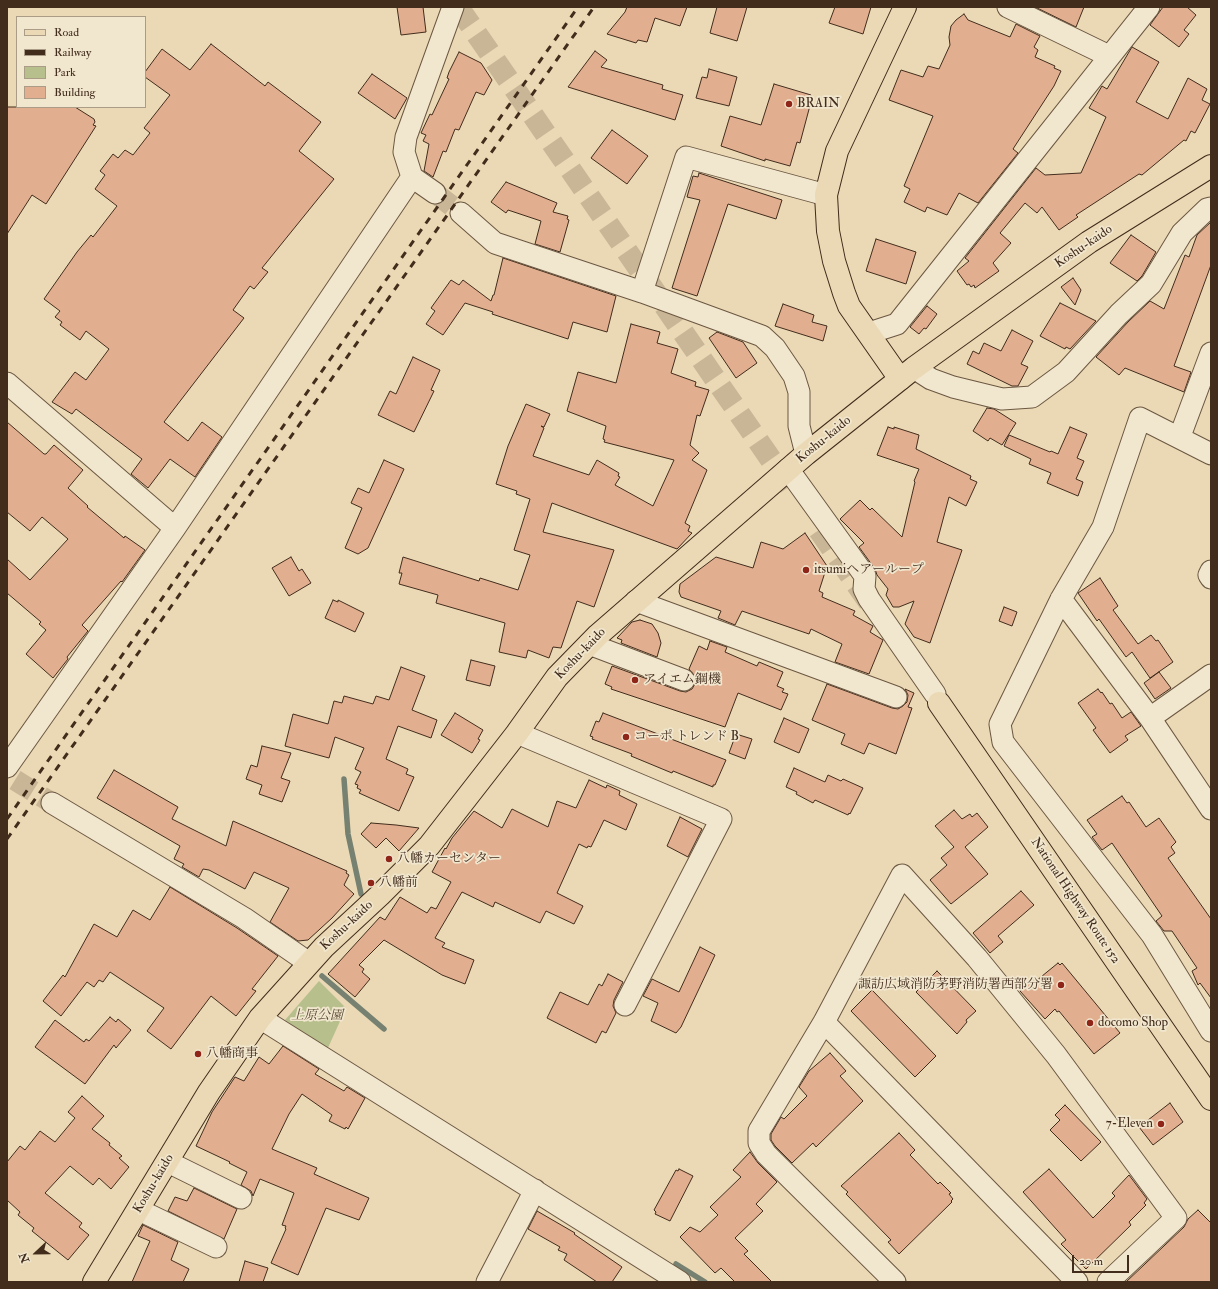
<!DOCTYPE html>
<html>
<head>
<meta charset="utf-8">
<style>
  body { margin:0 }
  #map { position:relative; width:1218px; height:1289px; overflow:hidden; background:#ead9b4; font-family:"IM FELL Double Pica",serif }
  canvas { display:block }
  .frame { position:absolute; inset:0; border:8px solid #422c1c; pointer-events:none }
  .legend { position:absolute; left:16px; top:16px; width:130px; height:92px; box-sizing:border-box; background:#f1e6ce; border:1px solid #ab9c87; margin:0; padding:5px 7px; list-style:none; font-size:12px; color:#422c1c }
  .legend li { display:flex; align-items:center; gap:8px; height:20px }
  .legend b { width:20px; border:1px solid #ab9c87 }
  .north { position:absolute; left:16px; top:1233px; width:40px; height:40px; -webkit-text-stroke:3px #f1e6ce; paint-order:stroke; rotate:248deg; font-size:11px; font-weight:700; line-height:16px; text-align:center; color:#422c1c }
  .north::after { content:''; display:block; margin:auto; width:14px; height:18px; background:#422c1c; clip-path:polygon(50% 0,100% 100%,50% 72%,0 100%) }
  .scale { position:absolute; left:1072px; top:1255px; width:57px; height:18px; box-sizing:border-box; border:2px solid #422c1c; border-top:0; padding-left:5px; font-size:12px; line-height:14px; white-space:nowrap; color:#422c1c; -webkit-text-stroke:3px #f1e6ce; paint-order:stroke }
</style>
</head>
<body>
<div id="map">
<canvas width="1218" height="1289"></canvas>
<div class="frame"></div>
<ul class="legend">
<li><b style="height:5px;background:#ead9b4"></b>Road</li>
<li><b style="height:5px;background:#422c1c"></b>Railway</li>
<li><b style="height:11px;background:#b7bf8d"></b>Park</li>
<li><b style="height:11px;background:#e1ae90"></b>Building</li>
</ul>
<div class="north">N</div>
<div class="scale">20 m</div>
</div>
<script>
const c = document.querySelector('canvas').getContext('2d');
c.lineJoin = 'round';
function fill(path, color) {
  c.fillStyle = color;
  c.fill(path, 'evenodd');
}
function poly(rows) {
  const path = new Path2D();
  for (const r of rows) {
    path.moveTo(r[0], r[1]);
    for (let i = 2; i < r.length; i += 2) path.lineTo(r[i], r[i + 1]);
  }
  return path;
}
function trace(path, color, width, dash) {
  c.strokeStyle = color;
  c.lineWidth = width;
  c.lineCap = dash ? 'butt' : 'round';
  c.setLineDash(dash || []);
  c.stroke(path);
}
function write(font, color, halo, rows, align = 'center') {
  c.font = font + ' "IM FELL Double Pica","Noto Serif JP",serif';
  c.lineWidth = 3.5;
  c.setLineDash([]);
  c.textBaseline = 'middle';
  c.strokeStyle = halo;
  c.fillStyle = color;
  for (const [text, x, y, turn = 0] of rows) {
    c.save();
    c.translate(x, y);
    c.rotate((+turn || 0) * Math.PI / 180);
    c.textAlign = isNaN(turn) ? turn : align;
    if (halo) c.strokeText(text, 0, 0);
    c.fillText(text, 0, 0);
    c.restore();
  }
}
fill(poly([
  [319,981,346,1008,327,1050,285,1020]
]), '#b7bf8d');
trace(poly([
  [344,779,348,834,361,894],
  [322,976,384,1029],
  [676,1264,705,1282]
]), '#768171', 5.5);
const building = poly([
  [397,7,423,7,426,32,401,35,397,7],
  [627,7,687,7,680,26,655,18,647,42,638,40,636,43,607,34,625,12,627,7],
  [717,7,747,7,737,41,710,33,717,7],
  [835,7,871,7,863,34,829,23,835,7],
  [1035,7,1084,7,1076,27,1035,7],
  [1163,7,1187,7,1196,15,1184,30,1189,34,1179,47,1150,25,1163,7],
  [964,14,968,20,1010,37,1016,24,1040,36,1034,47,1038,50,1035,57,1055,66,1054,68,1061,71,1054,86,1013,149,1018,153,978,203,959,193,947,215,927,207,925,212,904,202,910,189,904,186,933,116,889,100,901,70,923,77,928,66,939,69,950,45,949,37,951,26,956,20,964,14],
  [211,44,265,86,268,82,321,122,299,151,334,179,262,268,268,272,254,289,250,286,233,310,244,318,164,422,188,441,202,422,222,437,195,477,170,459,148,488,131,474,142,459,76,409,72,414,52,402,75,372,86,380,109,349,86,331,80,340,60,325,62,322,55,317,60,311,44,299,77,252,91,235,93,237,117,206,95,189,105,175,100,171,113,154,118,158,125,150,133,155,150,133,144,128,170,95,145,77,145,72,162,49,190,70,211,44],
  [1132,47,1159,62,1136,102,1168,119,1188,78,1207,89,1202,100,1210,104,1195,133,1191,131,1186,141,1184,140,1142,175,1139,174,1076,215,1078,217,1059,230,1042,207,1037,213,1025,203,1000,233,1011,243,993,263,999,271,975,288,974,285,971,287,969,284,967,285,957,271,969,261,965,258,1036,168,1045,175,1081,173,1106,117,1089,108,1102,86,1107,89,1132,47],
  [595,51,607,60,601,67,663,85,662,89,683,95,675,120,568,87,595,51],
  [459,52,481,63,492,80,484,95,476,92,459,130,455,129,446,152,443,151,433,177,424,171,429,144,423,141,426,135,421,133,430,114,432,115,449,79,447,78,449,72,459,52],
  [709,69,737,77,729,106,696,98,702,77,707,78,709,69],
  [372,74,407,98,395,119,358,93,372,74],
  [774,84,811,95,810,98,812,98,800,143,797,142,790,166,765,159,765,161,721,146,730,116,761,125,774,84],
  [7,107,75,107,94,119,95,122,93,125,96,126,46,204,32,195,7,234,7,107],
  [612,130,648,156,627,184,591,158,612,130],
  [699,173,782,200,776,219,728,204,697,296,672,288,700,200,687,197,693,176,698,177,699,173],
  [506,182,557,203,553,212,568,216,567,219,569,220,560,252,535,244,541,221,508,210,506,213,491,202,506,182],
  [1211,222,1211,265,1174,366,1191,372,1184,392,1125,368,1119,375,1096,357,1128,322,1150,301,1164,309,1185,255,1189,257,1197,235,1211,222],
  [1131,235,1156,252,1142,276,1137,281,1110,263,1131,235],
  [876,239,916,252,906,284,866,271,876,239],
  [503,258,616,296,607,332,573,322,568,339,492,314,493,312,465,303,443,335,426,324,435,311,431,308,451,280,459,285,463,280,491,301,493,295,494,295,503,258],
  [1073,278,1081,290,1075,305,1061,287,1073,278],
  [1060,303,1096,321,1070,349,1066,347,1065,349,1040,336,1060,303],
  [783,304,814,315,812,322,827,326,823,341,775,326,783,304],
  [927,306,937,314,926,329,924,328,919,334,910,327,927,306],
  [631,324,660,332,657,343,678,349,671,373,696,382,695,386,709,390,700,416,697,415,690,445,699,453,692,460,707,470,685,523,690,526,688,531,692,533,677,549,552,503,543,532,614,550,594,607,577,601,561,648,553,647,549,658,528,650,526,658,499,652,505,623,436,603,438,595,399,584,402,573,399,573,403,557,479,581,480,578,518,590,530,555,514,550,530,499,516,494,517,491,496,484,508,446,526,404,550,414,544,427,541,426,544,428,533,456,589,475,597,460,619,473,618,476,620,477,615,485,653,506,674,460,604,442,605,440,603,439,606,426,567,411,578,372,616,383,631,324],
  [1012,330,1033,341,1021,364,1028,367,1018,386,1012,386,967,364,973,351,979,354,984,343,1001,351,1012,330],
  [717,332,743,342,757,363,736,378,709,338,717,332],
  [413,357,440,370,431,390,434,391,414,432,378,415,390,391,396,394,413,357],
  [987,408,994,409,1016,423,1002,445,990,438,988,441,973,431,987,408],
  [7,422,44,454,46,454,54,445,83,470,68,488,88,506,87,507,124,538,125,536,145,550,122,582,121,581,82,625,88,631,67,657,68,659,53,678,26,654,46,630,39,624,41,622,7,593,7,559,30,580,68,539,42,517,30,531,7,512,7,422],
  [888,427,894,429,894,427,919,435,916,449,971,476,970,479,977,482,966,506,949,497,937,542,962,550,930,643,914,637,905,624,914,601,899,607,893,607,886,595,888,589,877,575,875,569,859,547,864,543,840,519,860,500,870,510,872,508,902,537,915,482,914,481,919,469,877,455,888,427],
  [1070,427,1087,434,1077,458,1084,461,1076,479,1083,482,1078,496,1047,483,1051,473,1029,464,1031,459,1004,446,1009,435,1050,452,1051,451,1058,454,1070,427],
  [384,460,404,469,368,548,358,554,345,548,362,508,351,503,358,488,369,493,384,460],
  [805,533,827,566,819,591,823,593,822,597,855,611,853,615,873,626,870,632,883,640,869,674,835,662,842,644,811,629,809,634,742,611,735,625,718,618,721,611,681,597,679,592,680,584,716,557,753,568,761,542,783,549,805,533],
  [291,557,299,571,302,569,311,583,289,596,272,568,291,557],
  [1100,578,1118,606,1113,610,1138,644,1151,635,1156,641,1158,640,1173,662,1150,678,1132,652,1126,657,1099,619,1097,621,1078,593,1100,578],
  [333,600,338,602,338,600,364,613,355,632,325,618,333,600],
  [1004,607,1017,612,1012,626,999,621,1004,607],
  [640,620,652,624,658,633,661,643,657,657,621,643,622,640,617,638,632,622,640,620],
  [710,641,727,647,725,652,757,666,759,662,783,672,777,686,784,689,782,692,788,694,781,710,738,693,725,727,611,689,612,687,605,684,612,666,680,691,686,692,692,689,695,684,696,678,689,669,699,646,707,650,710,641],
  [471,660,495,666,490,686,466,680,471,660],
  [401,667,425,676,412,710,437,720,431,738,398,726,386,759,408,769,406,774,414,777,399,811,359,793,361,790,357,788,358,785,355,784,361,772,355,769,364,748,335,737,329,758,285,746,293,714,328,724,334,701,342,703,344,696,373,704,376,696,389,700,401,667],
  [1159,672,1171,688,1155,699,1144,683,1159,672],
  [827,684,892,708,898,709,903,706,907,702,908,695,905,689,914,693,908,707,912,708,896,754,869,743,864,754,841,744,845,734,812,720,827,684],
  [1098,689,1101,693,1102,692,1110,704,1112,703,1122,718,1131,712,1141,726,1125,736,1128,740,1110,753,1093,730,1096,728,1078,703,1098,689],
  [455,713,483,730,478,739,480,740,472,753,441,735,455,713],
  [603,713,726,760,715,785,713,785,713,787,673,771,672,773,631,756,632,754,592,739,593,737,590,736,596,721,599,722,603,713],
  [784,718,809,729,799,753,774,742,784,718],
  [736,734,752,739,745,759,729,753,736,734],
  [262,746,291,753,281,778,290,781,282,802,259,794,262,785,246,779,251,765,257,767,262,746],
  [794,768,825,782,828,775,841,781,843,779,863,788,850,814,849,813,848,815,815,800,813,803,796,794,797,792,786,787,794,768],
  [114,770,178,807,172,819,226,846,233,821,347,871,346,873,349,875,344,885,354,894,332,918,308,940,298,941,270,922,289,888,254,872,245,889,209,870,203,869,199,877,182,867,184,864,174,859,180,846,97,798,114,770],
  [589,780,606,788,607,785,620,791,619,795,637,804,626,830,604,820,591,847,588,846,587,848,579,844,557,893,583,906,574,924,546,911,540,923,495,902,493,907,462,892,435,938,445,943,442,947,474,960,465,984,442,975,384,940,359,965,364,969,362,972,370,979,355,997,328,974,380,917,385,920,400,897,427,913,431,907,436,909,451,882,432,872,445,848,446,849,452,838,474,811,502,828,512,809,548,827,557,801,576,808,589,780],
  [1122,796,1127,803,1129,802,1146,827,1159,818,1176,842,1171,847,1175,853,1168,858,1211,919,1211,998,1200,983,1198,985,1192,971,1197,968,1172,931,1164,931,1156,921,1162,916,1112,843,1102,850,1092,837,1097,834,1087,820,1122,796],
  [954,810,962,819,970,814,972,817,977,813,988,827,965,847,988,874,951,904,930,880,947,865,941,858,954,847,935,826,954,810],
  [680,817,702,829,688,857,667,846,680,817],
  [371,823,396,825,419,828,399,851,386,838,376,848,361,834,371,823],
  [170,887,237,928,278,956,252,989,256,991,236,1016,211,996,171,1049,147,1031,164,1008,110,972,103,982,99,980,94,987,87,982,61,1016,43,1001,63,975,65,977,94,924,117,937,133,910,150,920,170,887],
  [1021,891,1034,905,998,936,1003,942,990,953,973,933,1021,891],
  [700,947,715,955,681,1027,676,1033,651,1021,658,1003,643,996,652,979,679,992,700,947],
  [1058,963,1060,965,1062,963,1120,1033,1094,1054,1059,1011,1057,1012,1055,1009,1045,1019,1020,991,1020,989,1033,978,1036,981,1058,963],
  [937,971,976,1011,966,1020,967,1022,957,1034,916,992,937,971],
  [608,974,623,982,614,1000,613,1006,616,1013,606,1033,602,1031,596,1043,547,1018,560,992,588,1005,599,984,602,986,608,974],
  [872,990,936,1056,915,1077,851,1011,872,990],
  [110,1017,116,1022,118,1019,131,1030,116,1048,114,1045,85,1084,35,1047,55,1020,84,1042,86,1039,89,1041,110,1017],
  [283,1046,319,1069,315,1074,344,1091,347,1087,365,1098,348,1129,346,1127,345,1129,329,1121,332,1115,302,1094,289,1114,272,1149,317,1168,314,1174,369,1198,359,1220,326,1208,298,1275,271,1263,286,1229,285,1228,286,1226,282,1225,294,1193,260,1179,253,1196,251,1191,241,1185,247,1172,229,1163,230,1162,196,1146,212,1112,235,1077,244,1081,259,1057,269,1064,283,1046],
  [830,1053,846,1071,840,1076,863,1101,816,1147,813,1143,792,1163,775,1146,771,1140,771,1134,781,1117,784,1119,807,1096,799,1087,809,1071,830,1053],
  [82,1096,104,1116,92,1129,110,1143,109,1145,122,1156,119,1158,129,1167,111,1189,99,1178,93,1185,70,1166,45,1193,82,1223,79,1227,89,1235,68,1260,32,1231,34,1228,18,1215,20,1212,7,1200,7,1162,20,1146,25,1150,40,1131,55,1142,75,1118,68,1112,82,1096],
  [1170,1103,1183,1122,1153,1145,1139,1127,1170,1103],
  [1065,1105,1101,1142,1081,1161,1050,1130,1060,1120,1055,1115,1065,1105],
  [899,1133,915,1150,910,1155,938,1184,940,1182,951,1193,949,1194,953,1199,951,1201,952,1202,899,1254,888,1242,891,1240,846,1194,848,1192,841,1186,899,1133],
  [750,1152,758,1163,777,1182,756,1204,763,1211,735,1238,748,1251,744,1254,772,1282,735,1282,721,1268,715,1273,680,1237,690,1227,700,1232,718,1215,710,1207,741,1177,733,1170,750,1152],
  [679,1169,693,1176,670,1221,655,1214,656,1212,654,1210,676,1170,678,1171,679,1169],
  [1049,1169,1093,1218,1115,1196,1112,1193,1129,1175,1147,1199,1144,1203,1146,1205,1129,1222,1131,1225,1086,1269,1061,1244,1066,1240,1023,1192,1049,1169],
  [194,1188,237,1209,224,1239,168,1211,175,1197,187,1201,194,1188],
  [1198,1210,1211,1223,1211,1282,1126,1282,1184,1227,1188,1219,1198,1210],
  [537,1211,575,1233,574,1234,622,1267,612,1282,597,1282,564,1260,567,1254,558,1250,560,1247,528,1229,537,1211],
  [143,1225,178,1242,171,1260,189,1269,183,1282,132,1282,150,1241,138,1236,143,1225],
  [245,1261,268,1268,263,1282,239,1282,245,1261]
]);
fill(building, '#e1ae90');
trace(building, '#422c1c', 1);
trace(poly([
  [435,193,461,213],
  [15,780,52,803]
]), '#c8b696', 21, [21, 10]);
trace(poly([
  [458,7,792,490],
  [819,530,871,605]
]), '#c8b696', 22, [22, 11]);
const minor = poly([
  [1008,7,1109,56],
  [435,193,412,177,404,152,406,137,453,7],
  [461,213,495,243,642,292,762,336,775,348,794,376,799,392,799,426,806,454],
  [642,292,686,157,826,195],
  [869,333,897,324,1149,7],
  [914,368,931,379,953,387,1002,399,1032,397,1066,372,1119,314,1151,284,1182,233,1207,209,1211,208],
  [7,383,175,528],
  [1180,436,1211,353],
  [1211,454,1140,418,1103,527,1061,599,1000,724,1003,742,1152,935,1211,1031],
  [788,469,865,576,864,589,869,599,935,694],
  [1211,571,1209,575,1211,578],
  [1061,599,1150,718,1211,809],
  [636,601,896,697],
  [589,644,684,680],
  [1150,718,1211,675],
  [517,733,721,819,625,1005],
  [7,767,175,528,412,177],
  [52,803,244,918,309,963],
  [260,1018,680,1282],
  [824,1022,1077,1282],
  [168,1162,241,1198],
  [139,1210,216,1247],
  [487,1282,535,1190],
  [895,1282,766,1154,759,1143,759,1131,824,1022,902,875,977,958,1056,1055,1176,1218,1108,1282]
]);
const major = poly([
  [900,379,849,306,844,293,834,261,828,231,826,195,837,151,905,7]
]);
const highway = poly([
  [939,703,1211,1099],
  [94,1282,209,1092,260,1018,324,947,380,895,429,846,517,733,557,677,598,635,806,454,914,368,1089,242,1211,166]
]);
trace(minor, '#6c5742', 23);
trace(major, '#422c1c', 24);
trace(highway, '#422c1c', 24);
trace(minor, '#f1e6ce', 21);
trace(major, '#ead9b4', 22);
trace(highway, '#ead9b4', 22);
trace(poly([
  [7,819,578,7],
  [7,839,594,7]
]), '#422c1c', 3, [7, 7]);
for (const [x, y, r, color] of [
  [789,104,4,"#8f2418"],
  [806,570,4,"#8f2418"],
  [635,680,4,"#8f2418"],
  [626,737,4,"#8f2418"],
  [389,859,4,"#8f2418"],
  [371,883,4,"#8f2418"],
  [1061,985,4,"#8f2418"],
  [1090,1023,4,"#8f2418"],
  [198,1054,4,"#8f2418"],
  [1161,1124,4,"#8f2418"]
]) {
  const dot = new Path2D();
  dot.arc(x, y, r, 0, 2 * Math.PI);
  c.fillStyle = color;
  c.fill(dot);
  trace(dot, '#f1e6ce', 1.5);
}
write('13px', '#422c1c', '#f1e6ce', [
  ["BRAIN",797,104],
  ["itsumiヘアーループ",814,570],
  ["アイエム鋼機",643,680],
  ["コーポ トレンド B",634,737],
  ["八幡カーセンター",397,859],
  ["八幡前",379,883],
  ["諏訪広域消防茅野消防署西部分署",1053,985,"right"],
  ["docomo Shop",1098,1023],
  ["八幡商事",206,1054],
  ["7-Eleven",1153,1124,"right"]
], 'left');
write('13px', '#422c1c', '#f1e6ce', [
  ["Koshu-kaido",1084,247,-34],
  ["Koshu-kaido",824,440,-39],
  ["Koshu-kaido",581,654,-46],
  ["National Highway Route 152",1075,901,56],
  ["Koshu-kaido",347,926,-43],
  ["Koshu-kaido",154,1184,-59]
]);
write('italic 13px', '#594933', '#f1e6ce', [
  ["上原公園",317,1016]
]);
</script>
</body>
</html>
